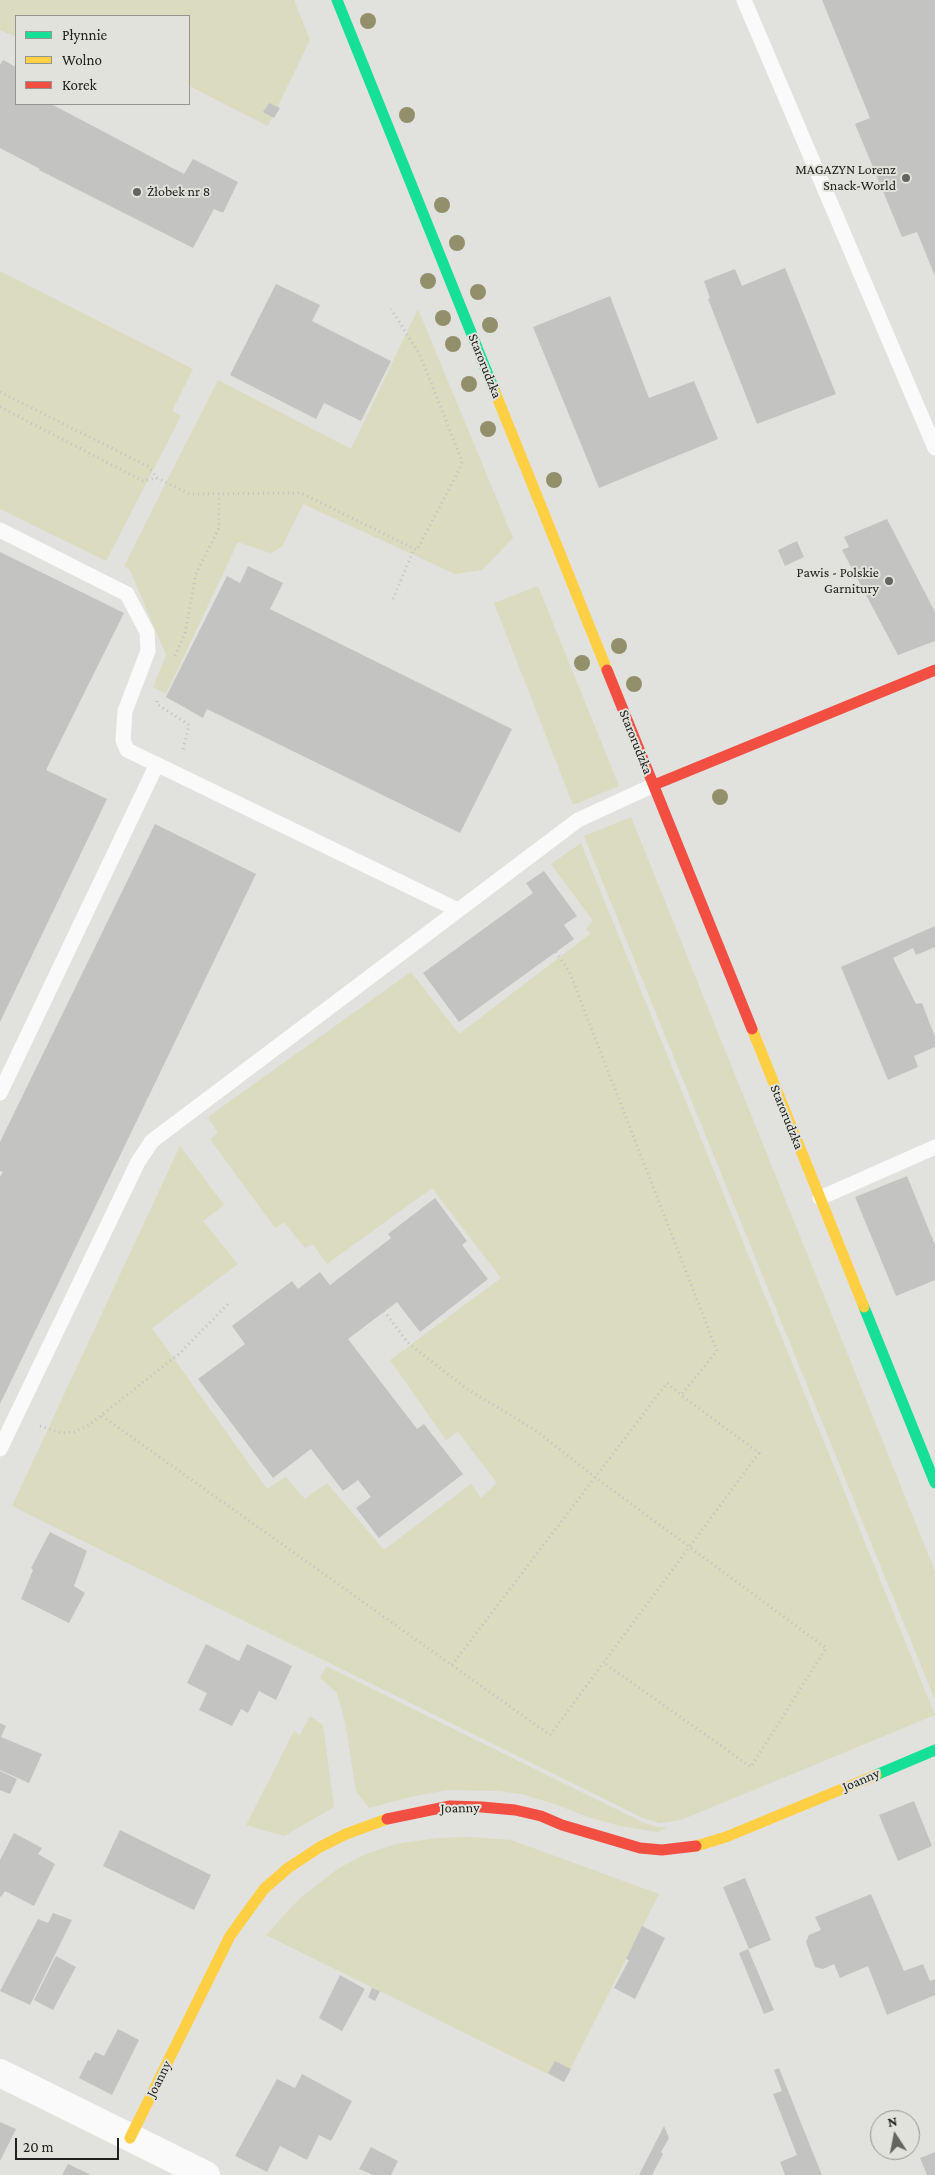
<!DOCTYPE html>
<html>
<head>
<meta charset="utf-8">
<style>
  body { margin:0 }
  #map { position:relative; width:935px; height:2175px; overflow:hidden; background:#e1e1de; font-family:"Crimson Pro",serif }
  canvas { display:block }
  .legend { position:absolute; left:15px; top:15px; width:175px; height:90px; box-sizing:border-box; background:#e2e2dd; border:1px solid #949491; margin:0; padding:6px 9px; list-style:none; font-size:15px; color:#20201e }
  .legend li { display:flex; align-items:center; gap:10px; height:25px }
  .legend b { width:25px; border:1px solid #949491 }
  .north { position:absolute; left:870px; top:2110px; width:50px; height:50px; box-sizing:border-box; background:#e2e2dd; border:1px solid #949491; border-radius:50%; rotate:349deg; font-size:14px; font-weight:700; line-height:20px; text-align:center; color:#20201e }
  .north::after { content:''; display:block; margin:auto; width:18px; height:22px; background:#646461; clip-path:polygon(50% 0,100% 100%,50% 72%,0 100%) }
  .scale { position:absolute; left:15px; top:2138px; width:104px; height:22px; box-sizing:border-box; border:2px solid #20201e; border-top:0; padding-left:6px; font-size:15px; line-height:18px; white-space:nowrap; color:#20201e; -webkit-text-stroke:4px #e2e2dd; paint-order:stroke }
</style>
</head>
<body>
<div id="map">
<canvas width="935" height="2175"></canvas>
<ul class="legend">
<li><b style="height:6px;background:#16e098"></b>Płynnie</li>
<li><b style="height:6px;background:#ffcf43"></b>Wolno</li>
<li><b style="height:6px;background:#f24e42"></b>Korek</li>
</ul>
<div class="north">N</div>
<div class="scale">20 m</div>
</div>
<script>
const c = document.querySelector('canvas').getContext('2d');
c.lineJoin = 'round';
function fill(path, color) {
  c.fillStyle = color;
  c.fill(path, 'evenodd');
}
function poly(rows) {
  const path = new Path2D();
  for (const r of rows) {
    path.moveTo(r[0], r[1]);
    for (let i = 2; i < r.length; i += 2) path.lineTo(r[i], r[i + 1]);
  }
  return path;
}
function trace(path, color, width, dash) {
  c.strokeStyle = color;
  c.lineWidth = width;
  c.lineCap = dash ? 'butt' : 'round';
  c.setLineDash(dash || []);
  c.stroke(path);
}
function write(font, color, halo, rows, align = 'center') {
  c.font = font + ' "Crimson Pro",serif';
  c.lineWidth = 4;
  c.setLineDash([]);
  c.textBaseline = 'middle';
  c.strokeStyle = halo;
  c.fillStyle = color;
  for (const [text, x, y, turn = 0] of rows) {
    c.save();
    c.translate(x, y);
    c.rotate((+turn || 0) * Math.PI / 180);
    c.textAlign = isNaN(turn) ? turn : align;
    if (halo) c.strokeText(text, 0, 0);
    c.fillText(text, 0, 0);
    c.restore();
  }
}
fill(poly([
  [0,0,294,0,310,40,268,126,189,86,189,16,16,16,16,37,0,30],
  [0,271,193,369,172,411,181,416,106,561,0,509],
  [418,309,513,538,482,570,455,574,303,504,283,545,277,550,270,553,238,542,166,694,153,687,166,655,130,570,124,566,218,380,351,449],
  [538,586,619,786,573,805,494,603],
  [631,817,935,1571,935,1700,584,836],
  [581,843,935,1715,681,1820,660,1823,643,1818,12,1506,180,1146,224,1205,203,1221,238,1264,152,1328,267,1489,286,1477,305,1499,327,1483,384,1550,471,1484,481,1498,497,1483,458,1432,446,1440,390,1360,501,1278,432,1188,327,1264,313,1244,305,1248,284,1222,275,1228,210,1139,218,1133,208,1117,411,972,459,1034,590,934,586,929,593,921,551,864],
  [326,1666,644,1823,658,1827,667,1827,658,1832,620,1826,588,1817,555,1804,521,1794,499,1791,448,1790,410,1797,369,1808,356,1791,345,1722,337,1693,320,1678],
  [310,1716,323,1725,334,1807,284,1836,246,1825,294,1731,300,1735],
  [470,1837,511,1840,659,1894,564,2082,266,1935,300,1898,339,1868,364,1855,396,1844,437,1838]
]), '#dbdbc0');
fill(poly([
  [822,0,935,0,935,276,917,232,902,237,855,124,870,118],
  [3,60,16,67,16,104,51,104,184,174,193,159,238,182,223,213,214,209,193,248,39,170,40,169,0,148,0,65],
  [269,103,280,108,274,118,263,112],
  [785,268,836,394,757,424,708,299,710,298,704,281,735,269,742,286],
  [276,284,320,305,312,321,391,361,361,421,324,403,316,419,230,375],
  [610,296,649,398,694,381,718,439,599,488,533,327],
  [887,519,935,612,935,641,898,655,842,550,849,547,844,537],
  [797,541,804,557,785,566,778,550],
  [0,552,124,613,46,770,107,799,0,1022],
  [248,566,283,583,270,609,512,729,460,833,207,709,203,718,166,697,227,576,240,583],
  [155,824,256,874,0,1404,0,1177,3,1172,0,1171,0,1142],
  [544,871,577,916,564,925,574,939,459,1022,423,973,533,893,526,883],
  [935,926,935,947,916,955,913,948,893,958,916,1004,922,1003,935,1037,935,1047,914,1056,918,1067,888,1080,841,967],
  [907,1176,935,1245,935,1280,896,1296,855,1197],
  [435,1198,467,1241,462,1245,488,1279,420,1332,397,1302,348,1339,417,1429,424,1424,463,1474,379,1538,356,1508,371,1497,358,1480,343,1491,311,1449,273,1478,198,1379,245,1344,232,1326,292,1281,298,1289,320,1272,330,1285,391,1238,388,1234],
  [50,1532,87,1551,74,1586,85,1593,69,1623,21,1599,33,1570,31,1568],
  [206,1644,239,1661,247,1644,292,1666,276,1700,259,1691,248,1713,241,1709,232,1726,199,1710,207,1693,187,1683],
  [0,1723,6,1726,1,1737,42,1754,29,1783,0,1770],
  [0,1771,17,1779,10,1794,0,1790],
  [914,1801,932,1846,898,1861,879,1815],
  [120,1830,211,1875,194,1910,103,1866],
  [14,1833,42,1848,38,1854,55,1864,34,1906,5,1891,1,1897,0,1896,0,1860],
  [745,1878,771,1940,749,1949,723,1887],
  [871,1894,904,1971,923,1964,930,1981,935,1979,935,1995,887,2015,868,1966,840,1978,834,1964,823,1969,815,1967,806,1942,809,1935,821,1930,815,1917],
  [53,1913,72,1920,30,2005,0,1991,38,1919,48,1923],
  [642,1926,665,1938,635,1999,614,1988,629,1960,626,1959],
  [748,1949,774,2010,764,2014,739,1953],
  [56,1956,76,1967,53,2010,34,2000],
  [340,1975,365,1989,342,2031,319,2018],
  [372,1988,380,1991,375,2001,368,1997],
  [118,2029,139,2040,112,2095,79,2078,88,2060,90,2061,95,2052,104,2056],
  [555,2061,571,2069,564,2082,548,2073],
  [779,2068,803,2128,822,2175,785,2175,780,2162,797,2155,773,2094,782,2091,774,2070],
  [302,2074,352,2101,331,2141,319,2135,307,2160,280,2146,267,2172,235,2156,277,2079,295,2088],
  [0,2122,16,2129,0,2161],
  [664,2126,669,2138,661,2152,663,2154,652,2175,639,2175],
  [371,2147,398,2161,391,2175,373,2175,359,2169],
  [935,2152,935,2175,927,2175,920,2158],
  [68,2164,91,2175,62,2175]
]), '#c3c3c1');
trace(poly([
  [0,392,149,467,157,478,190,494,301,493,417,550,460,468,462,461,420,355,391,309],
  [0,407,143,481,157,478],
  [393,599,414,549],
  [175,656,185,633,196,574,219,528,219,494],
  [157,701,157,704,189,725,183,750],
  [384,1311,408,1343,467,1389,535,1430,595,1477,826,1648,751,1767,604,1663],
  [102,1416,550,1735,759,1453,681,1395],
  [40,1426,61,1433,74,1432,89,1425,180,1353,229,1303],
  [452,1665,667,1383,681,1395,717,1351,569,971,556,952]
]), '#c1c1c1', 3, [1, 4]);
trace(poly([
  [744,0,935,448],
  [0,530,127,594,147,632,148,651,125,711,123,740,127,750,458,910],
  [0,1093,157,764],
  [820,1198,935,1147],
  [0,1449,138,1162,152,1141,578,820,654,785]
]), '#fafafa', 15);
trace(poly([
  [0,2073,206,2175]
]), '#fafafa', 28);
trace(poly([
  [337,0,495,392],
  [864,1307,935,1483],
  [876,1775,935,1750]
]), '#16e098', 11);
trace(poly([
  [495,392,607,670],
  [752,1029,864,1307],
  [696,1846,726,1837,876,1775],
  [130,2138,230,1936,264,1889,288,1868,320,1847,346,1834,387,1819]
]), '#ffcf43', 11);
trace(poly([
  [607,670,752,1029],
  [654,785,935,670],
  [387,1819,450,1806,482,1807,515,1810,541,1816,562,1825,640,1848,662,1850,696,1846]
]), '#f24e42', 11);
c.fillStyle = '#91906a';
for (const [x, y] of [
  [368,21],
  [407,115],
  [442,205],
  [457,243],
  [428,281],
  [478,292],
  [443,318],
  [490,325],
  [453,344],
  [469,384],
  [488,429],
  [554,480],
  [619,646],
  [582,663],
  [634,684],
  [720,797]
]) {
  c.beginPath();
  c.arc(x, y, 8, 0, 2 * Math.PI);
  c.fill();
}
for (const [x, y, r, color] of [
  [906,178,5,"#646461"],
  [137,192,5,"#646461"],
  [889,581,5,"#646461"]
]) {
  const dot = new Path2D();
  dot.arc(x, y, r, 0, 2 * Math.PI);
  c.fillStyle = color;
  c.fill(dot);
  trace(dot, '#e2e2dd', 2);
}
write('14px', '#20201e', '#e2e2dd', [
  ["MAGAZYN Lorenz",896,170],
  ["Snack-World",896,186],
  ["Żłobek nr 8",147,192,"left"],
  ["Pawis - Polskie",879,573],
  ["Garnitury",879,589]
], 'right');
write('14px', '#20201e', '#e2e2dd', [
  ["Starorudzka",485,366,68],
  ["Starorudzka",636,742,68],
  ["Starorudzka",787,1117,68],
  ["Joanny",861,1780,-23],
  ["Joanny",460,1808,-1],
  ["Joanny",159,2079,-63]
]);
</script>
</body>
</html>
